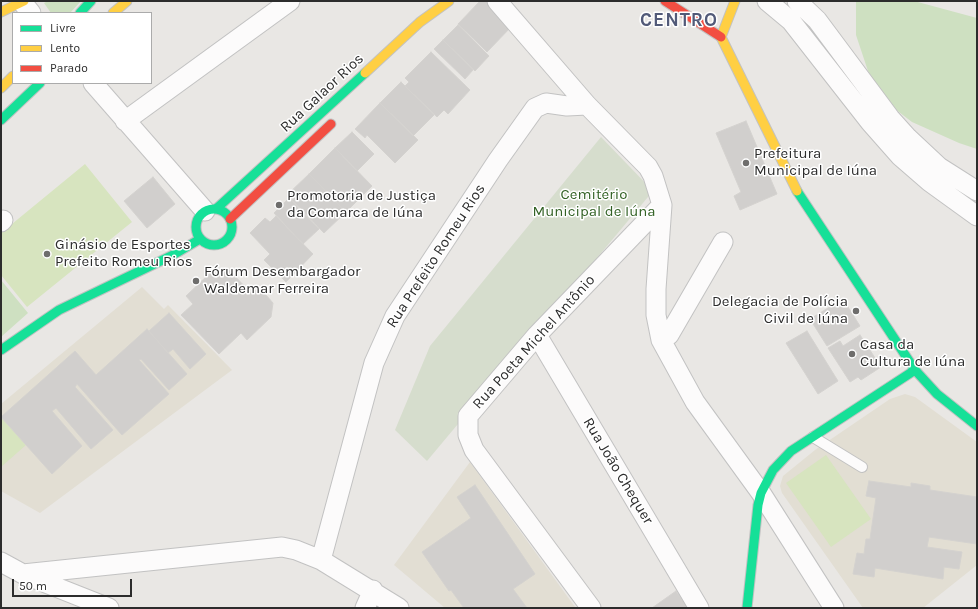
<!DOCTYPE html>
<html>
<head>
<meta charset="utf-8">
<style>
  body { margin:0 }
  #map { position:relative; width:978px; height:609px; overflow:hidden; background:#e9e7e4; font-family:Karla,sans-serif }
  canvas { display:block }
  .frame { position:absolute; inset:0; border:2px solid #2c2c2c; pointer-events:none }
  .legend { position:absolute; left:12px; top:12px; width:140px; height:72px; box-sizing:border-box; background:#fff; border:1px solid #ababab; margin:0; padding:5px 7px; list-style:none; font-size:12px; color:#2c2c2c }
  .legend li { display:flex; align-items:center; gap:8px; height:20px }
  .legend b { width:20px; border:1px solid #ababab }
  .scale { position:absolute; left:12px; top:579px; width:120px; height:18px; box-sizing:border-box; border:2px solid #2c2c2c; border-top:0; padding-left:5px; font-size:12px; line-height:14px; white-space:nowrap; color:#2c2c2c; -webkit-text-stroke:3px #fff; paint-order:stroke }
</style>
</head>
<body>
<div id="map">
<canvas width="978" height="609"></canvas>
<div class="frame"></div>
<ul class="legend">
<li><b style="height:5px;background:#16e098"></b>Livre</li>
<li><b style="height:5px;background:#ffcf43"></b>Lento</li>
<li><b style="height:5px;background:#f24e42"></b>Parado</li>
</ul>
<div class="scale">50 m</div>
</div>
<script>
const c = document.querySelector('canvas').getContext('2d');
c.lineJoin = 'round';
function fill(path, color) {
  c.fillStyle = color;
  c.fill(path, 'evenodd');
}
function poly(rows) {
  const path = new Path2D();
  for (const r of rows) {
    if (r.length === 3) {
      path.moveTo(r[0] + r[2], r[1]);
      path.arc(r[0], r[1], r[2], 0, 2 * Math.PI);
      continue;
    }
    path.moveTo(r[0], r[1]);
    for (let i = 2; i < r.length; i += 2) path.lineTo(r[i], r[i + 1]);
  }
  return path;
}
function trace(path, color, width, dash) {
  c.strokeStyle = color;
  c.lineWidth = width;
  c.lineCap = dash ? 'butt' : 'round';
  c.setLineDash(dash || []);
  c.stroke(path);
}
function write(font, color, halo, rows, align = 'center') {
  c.font = font + ' Karla,sans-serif';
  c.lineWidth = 3;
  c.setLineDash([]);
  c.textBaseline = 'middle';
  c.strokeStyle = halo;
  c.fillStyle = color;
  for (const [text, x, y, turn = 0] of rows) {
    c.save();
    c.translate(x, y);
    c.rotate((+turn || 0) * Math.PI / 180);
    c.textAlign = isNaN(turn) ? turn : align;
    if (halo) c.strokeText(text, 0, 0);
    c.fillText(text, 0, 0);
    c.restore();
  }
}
fill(poly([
  [142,287,164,309,168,305,232,370,40,513,1,491,1,404],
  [905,394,915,397,977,442,977,565,923,608,863,608,782,493,780,486,783,476,815,450,890,399],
  [470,462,575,607,445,608,394,565]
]), '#e2ded3');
fill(poly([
  [48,1,81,1,70,13,51,13,44,3],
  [856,1,914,1,977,18,977,149,959,143,912,122,895,109,881,94,868,71,856,35],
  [1,280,28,313,1,337]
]), '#cee0c1');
fill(poly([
  [601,137,653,191,427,461,395,430,430,346]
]), '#d6ddcd');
fill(poly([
  [85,164,132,222,27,307,1,275,1,233],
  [1,417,26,445,1,467],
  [826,455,871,519,831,547,786,483]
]), '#d7e4bf');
const building = poly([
  [480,1,487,1,512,26,487,52,458,24,480,1],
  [458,25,489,56,475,71,443,40,458,25],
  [443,40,473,70,465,79,434,49,443,40],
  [431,52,470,90,448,114,444,110,437,117,405,86,409,82,405,78,431,52],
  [401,82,434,115,413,136,380,103,401,82],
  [380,103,418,140,395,163,367,135,365,138,355,129,380,103],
  [746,121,777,194,740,210,734,196,741,192,716,133,746,121],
  [352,132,374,154,357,171,335,148,352,132],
  [335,148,372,186,346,212,309,174,335,148],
  [309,174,346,212,324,233,287,195,309,174],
  [153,177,175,204,147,228,124,201,153,177],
  [289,198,319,229,303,244,274,213,289,198],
  [276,216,313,254,286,282,264,260,270,254,250,233,265,218,270,222,276,216],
  [227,268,252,294,259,287,273,303,271,317,247,340,241,333,219,354,181,315,193,304,186,296,210,273,216,279,227,268],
  [843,299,860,326,827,346,810,319,843,299],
  [169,313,206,354,190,369,173,349,168,353,149,331,169,313],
  [147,329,187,374,169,390,141,359,139,360,169,394,122,435,77,384,75,387,113,430,91,449,56,408,52,411,82,446,52,474,1,417,75,351,96,375,147,329],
  [807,331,838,381,818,394,786,343,807,331],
  [860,335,881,367,861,380,858,377,850,382,828,348,840,341,843,346,860,335],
  [869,481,911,487,911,483,930,486,930,490,977,497,977,544,929,537,927,547,962,552,959,569,944,567,943,579,875,568,874,577,853,574,857,553,864,554,866,539,870,539,876,498,866,496,869,481],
  [475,485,535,574,513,589,527,608,464,608,451,590,449,591,422,552,471,518,457,497,475,485],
  [676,591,688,608,652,608,676,591]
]);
fill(building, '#d1cfcd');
trace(building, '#d4d2cf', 1);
const lane = poly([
  [813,437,862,467]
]);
const street = poly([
  [497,1,587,105,648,167,653,176,662,205,656,289,656,315,661,340,695,402,761,493,834,608],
  [767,1,791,21,870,122,900,156,930,182,977,216],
  [797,1,817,20,890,118,908,138,939,167,977,191],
  [22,2,31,13],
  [93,83,205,211],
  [125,121,290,1],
  [1,222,3,220],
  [537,335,699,608],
  [661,340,669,335,723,242],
  [321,560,374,363,395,316,498,160,535,108,546,103,567,106,587,105],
  [1,562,23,574,109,608],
  [23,574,282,547,296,550,321,560,399,608],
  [365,608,373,590],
  [591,608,474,450,468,435,468,416,537,335,662,205]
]);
const fast = poly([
  [80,13,91,1],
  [1,120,40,83],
  [797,191,915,370,937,394,977,426],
  [216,209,365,73],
  [214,227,18],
  [1,350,59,310,173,255,200,239],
  [747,608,758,505,761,493,773,470,791,451,915,370]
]);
const slow = poly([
  [1,12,24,1],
  [113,13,127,1],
  [721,37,797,191],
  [721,37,735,1],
  [365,73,420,22,449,1],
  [1,88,13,76]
]);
const jam = poly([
  [665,1,721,37],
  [230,219,331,124]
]);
trace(lane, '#c2c2c2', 12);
trace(street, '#c2c2c2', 21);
trace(fast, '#c2c2c2', 11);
trace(slow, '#c2c2c2', 11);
trace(jam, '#c2c2c2', 11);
trace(lane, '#fcfbfb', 10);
trace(street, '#fcfbfb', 19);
trace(fast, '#16e098', 9);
trace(slow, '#ffcf43', 9);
trace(jam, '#f24e42', 9);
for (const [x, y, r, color] of [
  [746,163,4,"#6e6d6c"],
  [279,205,4,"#6e6d6c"],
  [47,254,4,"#6e6d6c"],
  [196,281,4,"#6e6d6c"],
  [856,311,4,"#6e6d6c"],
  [852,354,4,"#6e6d6c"]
]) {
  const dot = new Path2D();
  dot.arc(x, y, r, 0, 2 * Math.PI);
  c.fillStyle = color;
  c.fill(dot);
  trace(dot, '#fff', 1.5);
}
write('15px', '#2c2c2c', '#fff', [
  ["Rua Galaor Rios",322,93,-43],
  ["Rua Prefeito Romeu Rios",436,256,-57],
  ["Rua Poeta Michel Antônio",534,342,-48],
  ["Rua João Chequer",618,471,59]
]);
write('15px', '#2c2c2c', '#fff', [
  ["Prefeitura",754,154],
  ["Municipal de Iúna",754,171],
  ["Promotoria de Justiça",287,196],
  ["da Comarca de Iúna",287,213],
  ["Ginásio de Esportes",55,245],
  ["Prefeito Romeu Rios",55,262],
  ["Fórum Desembargador",204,272],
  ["Waldemar Ferreira",204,289],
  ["Delegacia de Polícia",848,302,"right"],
  ["Civil de Iúna",848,319,"right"],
  ["Casa da",860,345],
  ["Cultura de Iúna",860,362]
], 'left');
write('15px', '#326124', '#fff', [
  ["Cemitério",594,195],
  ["Municipal de Iúna",594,212]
]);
c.letterSpacing = '1px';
write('bold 19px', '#525a78', '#fff', [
  ["CENTRO",679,21]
]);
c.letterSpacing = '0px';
</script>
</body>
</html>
